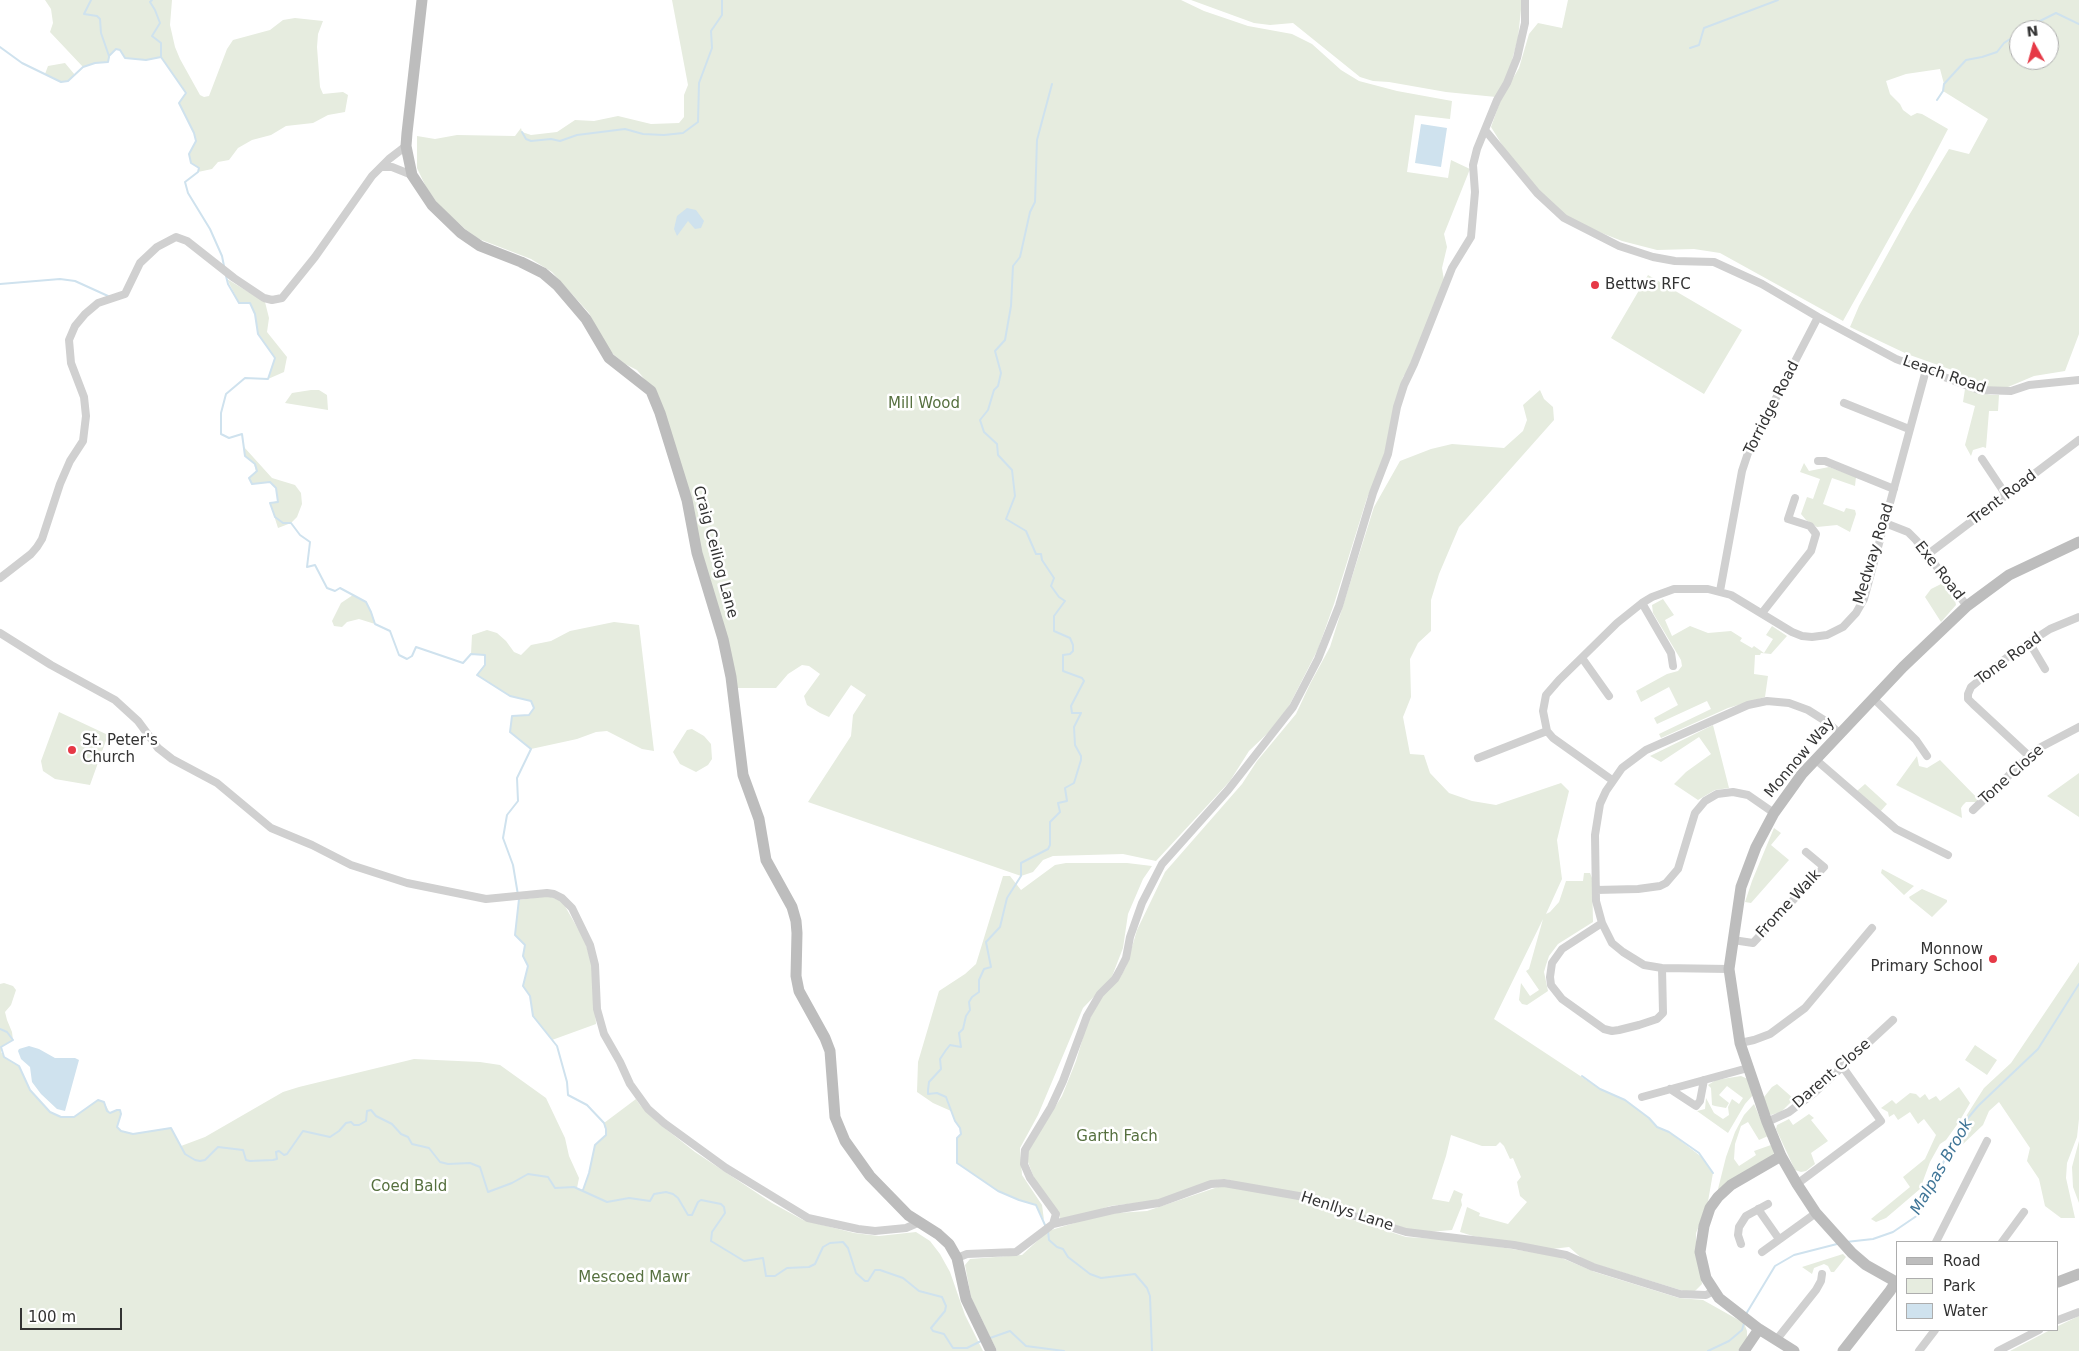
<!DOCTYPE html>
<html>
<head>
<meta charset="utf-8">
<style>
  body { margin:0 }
  #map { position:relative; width:2079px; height:1351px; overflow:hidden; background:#fff; font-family:"DejaVu Sans",sans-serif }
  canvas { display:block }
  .legend { position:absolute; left:1896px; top:1241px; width:162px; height:90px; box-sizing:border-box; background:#fff; border:1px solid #adadad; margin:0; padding:6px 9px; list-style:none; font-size:15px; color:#333 }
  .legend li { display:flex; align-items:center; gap:10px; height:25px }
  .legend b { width:25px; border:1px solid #adadad }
  .north { position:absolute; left:2009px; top:20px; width:50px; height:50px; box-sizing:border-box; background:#fff; border:1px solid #adadad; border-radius:50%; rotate:353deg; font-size:14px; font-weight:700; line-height:20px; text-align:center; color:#333 }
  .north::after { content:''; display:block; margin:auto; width:18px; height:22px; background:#e63946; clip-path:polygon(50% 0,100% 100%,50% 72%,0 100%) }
  .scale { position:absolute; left:20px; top:1308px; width:102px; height:22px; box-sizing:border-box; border:2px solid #333; border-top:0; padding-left:6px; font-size:15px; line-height:18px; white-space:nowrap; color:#333; -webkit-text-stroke:4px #fff; paint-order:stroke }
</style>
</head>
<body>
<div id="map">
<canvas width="2079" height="1351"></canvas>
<ul class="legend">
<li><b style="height:6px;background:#bdbdbd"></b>Road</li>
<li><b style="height:14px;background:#e6ecdf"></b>Park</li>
<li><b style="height:14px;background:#cfe2ee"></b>Water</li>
</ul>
<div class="north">N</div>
<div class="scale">100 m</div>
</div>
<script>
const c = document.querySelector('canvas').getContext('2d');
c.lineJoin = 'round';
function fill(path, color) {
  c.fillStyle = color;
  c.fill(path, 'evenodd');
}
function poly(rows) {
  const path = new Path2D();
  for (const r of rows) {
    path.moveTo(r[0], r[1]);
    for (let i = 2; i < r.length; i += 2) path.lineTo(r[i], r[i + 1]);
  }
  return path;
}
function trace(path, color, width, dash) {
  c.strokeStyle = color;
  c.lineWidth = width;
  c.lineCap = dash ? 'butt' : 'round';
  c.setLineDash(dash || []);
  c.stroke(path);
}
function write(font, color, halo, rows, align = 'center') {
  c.font = font + ' "DejaVu Sans",sans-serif';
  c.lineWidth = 5;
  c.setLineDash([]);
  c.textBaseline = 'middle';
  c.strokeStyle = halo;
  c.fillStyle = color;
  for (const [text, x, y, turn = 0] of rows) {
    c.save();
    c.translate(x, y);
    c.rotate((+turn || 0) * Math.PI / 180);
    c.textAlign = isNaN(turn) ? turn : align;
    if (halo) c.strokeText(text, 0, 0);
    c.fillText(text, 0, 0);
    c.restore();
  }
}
fill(poly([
  [45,0,172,0,170,25,175,47,180,59,200,95,204,97,209,96,227,49,233,40,270,30,283,20,295,18,323,21,318,34,317,47,320,87,323,94,343,92,348,95,345,112,328,115,313,123,286,126,271,135,252,140,238,148,229,160,218,162,212,169,198,172,199,168,191,163,189,154,196,141,194,133,179,103,186,93,161,57,146,60,125,58,120,50,116,49,109,56,108,62,95,63,83,67,50,32,53,23,51,9],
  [672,0,1181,0,1204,11,1248,26,1292,34,1312,44,1341,70,1359,81,1397,91,1452,101,1450,119,1415,115,1407,172,1448,178,1451,160,1470,169,1444,234,1447,247,1442,268,1444,280,1407,372,1403,377,1387,453,1367,498,1334,604,1318,649,1289,706,1272,729,1249,751,1230,781,1156,861,1123,854,1053,856,1043,860,1033,872,1021,876,808,802,851,736,853,715,866,695,851,685,829,717,820,713,807,705,804,696,820,674,809,666,802,665,788,674,776,688,736,688,655,392,637,370,625,364,613,354,603,341,589,313,552,272,531,259,479,239,465,229,438,204,426,187,417,168,417,136,435,139,457,135,515,136,521,128,522,132,531,135,557,132,575,120,594,121,618,116,651,124,679,123,684,117,684,95,688,85],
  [1191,0,1522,0,1518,38,1508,75,1496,97,1446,92,1389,82,1373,81,1360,77,1293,23,1270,25,1254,23],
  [1568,0,2079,0,2079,334,2065,371,2034,376,2008,387,1992,388,1981,386,1952,370,1907,354,1850,327,1859,306,1908,217,1949,149,1969,154,1988,119,1943,91,1944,84,1940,69,1906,74,1886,81,1890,94,1900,104,1903,110,1911,116,1917,113,1922,114,1948,129,1915,192,1843,321,1720,253,1694,249,1657,250,1622,241,1564,218,1514,164,1491,127,1501,99,1519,68,1529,34,1538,23,1562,28],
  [2019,30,2049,30,2049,60,2019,60],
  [65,63,75,75,68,81,61,82,45,74,48,66],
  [1648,275,1742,330,1704,394,1611,338],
  [227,279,265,302,269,318,267,332,287,357,284,372,268,379,275,358,258,334,255,314,250,303,239,303],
  [1965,389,1991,395,1999,395,1998,411,1989,411,1986,448,1983,447,1973,450,1971,456,1965,445,1975,406,1963,402],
  [311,390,319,390,327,395,328,410,285,403,292,393],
  [1540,390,1544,399,1553,407,1554,420,1459,527,1439,574,1431,600,1431,631,1418,643,1410,659,1411,697,1403,717,1410,754,1424,755,1430,773,1449,793,1472,801,1496,805,1561,783,1569,791,1557,840,1562,879,1546,914,1550,912,1559,902,1566,881,1583,881,1584,873,1590,873,1592,878,1593,922,1558,944,1549,956,1546,965,1544,972,1548,991,1527,1005,1522,1004,1519,1000,1521,983,1530,996,1539,990,1526,971,1529,969,1543,919,1494,1019,1600,1089,1625,1100,1649,1118,1657,1127,1669,1132,1703,1158,1713,1173,1707,1207,1696,1233,1696,1245,1702,1284,1695,1291,1687,1292,1585,1261,1569,1247,1552,1249,1473,1236,1460,1232,1467,1207,1480,1213,1479,1216,1508,1224,1527,1202,1520,1196,1517,1182,1521,1177,1513,1158,1510,1159,1504,1146,1500,1142,1496,1146,1482,1146,1451,1135,1446,1156,1432,1199,1449,1202,1454,1190,1463,1194,1461,1200,1462,1205,1452,1230,1429,1232,1407,1230,1346,1209,1225,1179,1209,1181,1162,1200,1110,1206,1082,1216,1060,1220,1059,1212,1045,1196,1034,1178,1028,1162,1028,1150,1062,1096,1076,1061,1087,1024,1102,996,1121,976,1126,967,1137,930,1165,872,1242,784,1257,761,1296,714,1310,684,1330,647,1374,507,1400,461,1431,449,1452,444,1504,448,1523,431,1527,420,1523,405],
  [244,447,272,478,295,485,301,493,302,504,297,517,291,523,278,528,270,503,278,501,276,488,270,482,252,484,249,478,256,471,254,464,245,456],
  [1804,463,1809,471,1829,467,1856,477,1855,486,1832,478,1823,504,1844,512,1846,508,1855,510,1856,514,1850,532,1837,525,1817,527,1806,520,1801,514,1807,497,1813,499,1820,479,1800,472],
  [1941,584,1944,585,1955,600,1956,605,1941,622,1925,597,1931,589],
  [353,595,366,602,371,612,375,624,359,619,347,622,342,627,334,626,332,621,341,603],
  [1663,599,1674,615,1665,620,1672,636,1690,626,1708,633,1731,631,1742,638,1740,641,1752,648,1754,646,1764,653,1773,639,1766,635,1772,626,1787,636,1771,654,1761,653,1760,655,1755,655,1754,674,1768,676,1765,697,1728,708,1661,738,1659,734,1711,709,1707,701,1657,724,1654,718,1678,705,1669,687,1641,702,1636,691,1667,674,1678,671,1682,666,1681,660,1653,613,1652,605],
  [614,622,639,625,654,751,642,749,607,731,596,732,577,739,531,749,510,732,512,716,529,715,534,708,531,701,510,696,477,675,484,665,485,655,471,654,472,635,487,630,497,633,506,641,514,652,521,655,531,645,551,641,570,631],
  [59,712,108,735,90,785,55,779,43,771,41,761],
  [1713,725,1729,788,1715,790,1698,800,1674,784,1686,772,1711,754,1699,737,1661,762,1650,756],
  [692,729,704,736,711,744,712,759,708,765,696,772,680,764,673,752,687,730],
  [1917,756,1919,766,1927,768,1940,760,1981,802,1966,802,1963,805,1961,808,1962,818,1896,785],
  [2079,773,2079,817,2047,796],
  [1865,784,1887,804,1880,812,1857,791],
  [1774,828,1781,833,1771,845,1789,860,1751,903,1745,902,1752,881],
  [1066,863,1127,863,1152,866,1143,879,1128,914,1123,948,1111,979,1083,1008,1038,1115,1020,1148,1022,1175,1042,1205,1044,1220,1036,1205,1019,1200,998,1191,957,1163,957,1138,961,1134,960,1128,955,1121,951,1111,933,1103,917,1092,918,1062,939,991,965,974,976,964,1003,876,1010,876,1021,890,1055,865],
  [1882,869,1914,886,1904,895,1881,873],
  [1922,889,1947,900,1947,902,1932,917,1910,899,1909,897],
  [548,896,562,901,585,941,592,966,596,1024,552,1040,533,1016,530,996,523,986,528,966,523,956,525,945,515,935,519,900],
  [2079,962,2079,1119,2077,1137,2067,1163,2066,1178,2075,1218,2061,1218,2045,1206,2039,1179,2027,1161,2030,1148,1999,1102,1989,1111,1983,1125,1961,1146,1947,1146,1984,1088,2011,1063],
  [4,983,13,986,16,990,11,1005,5,1012,7,1020,12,1032,13,1040,1,1047,1,1052,4,1057,19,1066,30,1090,50,1112,61,1117,74,1117,98,1100,104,1102,110,1113,117,1110,120,1110,121,1114,117,1127,125,1133,142,1133,171,1128,181,1146,205,1137,283,1092,299,1087,414,1059,480,1062,500,1065,546,1098,565,1138,569,1156,579,1178,577,1188,583,1190,589,1173,595,1145,606,1135,604,1123,636,1099,640,1105,657,1122,695,1152,772,1203,803,1220,854,1233,879,1236,916,1232,930,1241,940,1254,950,1272,965,1315,983,1351,0,1351,0,984],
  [1975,1045,1997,1060,1987,1075,1965,1060],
  [1741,1076,1748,1079,1753,1095,1745,1104,1728,1133,1697,1111,1705,1109,1706,1098,1714,1113,1723,1119,1729,1115,1728,1107,1732,1099,1739,1104,1743,1098,1727,1086,1719,1095,1729,1103,1726,1108,1715,1106,1712,1105,1711,1088,1708,1085,1716,1080],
  [1777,1084,1794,1099,1781,1112,1771,1115,1768,1113,1764,1097,1772,1087],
  [1959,1087,1970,1103,1959,1122,1946,1140,1940,1144,1930,1162,1920,1189,1886,1218,1876,1222,1871,1219,1910,1187,1903,1177,1925,1159,1936,1135,1924,1119,1918,1124,1910,1112,1898,1120,1894,1114,1889,1117,1888,1112,1881,1108,1892,1100,1896,1104,1910,1093,1916,1094,1920,1098,1925,1094,1929,1100,1936,1096,1940,1101],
  [1754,1104,1768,1136,1759,1140,1748,1122,1741,1126,1735,1144,1734,1159,1739,1166,1756,1155,1754,1151,1771,1145,1774,1152,1773,1157,1717,1193,1726,1157,1735,1132,1744,1115],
  [1809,1114,1814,1118,1811,1120,1828,1141,1811,1153,1815,1164,1806,1171,1801,1172,1795,1170,1776,1129,1777,1125,1789,1119,1793,1125],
  [2079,1141,2079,1203,2073,1187,2072,1167],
  [1218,1187,1230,1187,1309,1201,1356,1221,1406,1237,1454,1240,1557,1256,1595,1272,1679,1298,1703,1300,1744,1323,1747,1331,1747,1339,1738,1351,997,1351,971,1297,965,1265,970,1259,1022,1255,1048,1231,1104,1214,1147,1211],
  [1843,1254,1846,1257,1834,1272,1831,1272,1828,1266,1824,1264,1814,1268,1812,1274,1802,1267],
  [2079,1316,2079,1351,2010,1351,2050,1330,2058,1330,2058,1326]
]), '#e6ecdf');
fill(poly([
  [1421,124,1447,128,1441,167,1415,163],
  [687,208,696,210,704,221,701,228,695,229,688,221,677,236,674,229,677,216],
  [29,1046,39,1049,55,1058,75,1058,79,1060,65,1111,57,1109,41,1094,32,1082,30,1067,21,1059,18,1051,19,1049]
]), '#cfe2ee');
trace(poly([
  [91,0,84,14,97,16,100,19,101,33,109,56,116,49,120,50,125,58,146,60,161,57],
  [152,0,150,2,155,10,160,23,152,36,161,43,161,57,186,93,179,103,194,133,196,141,189,154,191,163,199,168,198,172,185,182,188,193,210,229,222,256,224,266],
  [2021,30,2025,25,2040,21,2056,13,2079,24],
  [0,47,22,63,61,82,68,81,83,67,95,63,108,62,109,57],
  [1690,48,1699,45,1704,28,1778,0],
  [1937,100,1943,91,1944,84,1966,60,1982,57,1997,52,2004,43,2019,33],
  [522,132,526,139,531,141,551,139,560,141,577,135,625,129,643,134,664,135,683,133,698,122,699,83,712,48,711,31,722,15,722,0],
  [226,276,228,284,239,303,250,303,255,314,258,334,275,358,268,379,245,378,226,394,221,413,221,434,229,438,242,434,245,456,255,464,257,471,249,478,252,484,270,482,276,488,278,502,270,503,275,517,283,523,291,523,300,535,310,542,307,567,315,565,327,588,335,591,340,588,366,602,371,612,375,624,390,631,399,655,407,659,412,656,416,647,463,663,471,654,485,655,485,665,477,675,510,696,531,701,534,708,529,715,512,716,510,732,531,749,517,778,518,801,507,815,503,838,513,865,518,895],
  [0,284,60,279,75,281,108,296],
  [519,899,515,935,525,945,523,956,528,966,523,986,530,996,533,1016,557,1046,567,1082,568,1095,587,1105,604,1123,606,1129,606,1135,595,1145,589,1173,583,1190],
  [0,1029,7,1032,13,1040,1,1047,4,1057,19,1066,30,1090,50,1112,61,1117,74,1117,98,1100,104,1102,107,1111,110,1113,117,1110,120,1110,121,1114,117,1127,121,1131,133,1134,171,1128,185,1154,195,1160,200,1161,205,1160,218,1147,243,1150,246,1160,250,1161,273,1160,277,1159,276,1152,279,1151,284,1155,287,1154,303,1131,330,1137,339,1131,346,1123,351,1122,354,1125,359,1125,366,1121,367,1111,371,1110,376,1116,392,1124,401,1134,408,1137,412,1144,429,1148,440,1162,448,1164,470,1163,480,1167,488,1192,512,1183,528,1174,548,1177,555,1188,574,1187,607,1202,629,1198,650,1201,654,1194,666,1192,673,1194,678,1198,688,1215,692,1215,698,1202,701,1200,721,1204,724,1207,725,1213,712,1232,711,1241,744,1261,763,1258,766,1276,775,1276,787,1268,809,1267,815,1264,823,1247,830,1243,843,1242,848,1248,856,1273,865,1281,868,1281,875,1270,880,1270,903,1278,919,1291,942,1297,946,1306,945,1311,931,1328,933,1331,944,1334,953,1348,967,1348,981,1341],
  [1582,1076,1600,1089,1625,1100,1649,1118,1657,1127,1669,1132,1699,1153,1713,1173],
  [1045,1225,1036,1205,1019,1200,998,1191,957,1163,957,1138,961,1134,960,1128,955,1121,946,1097,937,1093,928,1094,928,1090,929,1082,941,1069,940,1059,946,1050,950,1045,961,1047,959,1033,963,1029,966,1016,970,1010,969,1002,972,997,979,992,979,980,984,969,991,967,986,942,1000,927,1007,898,1021,876,1021,863,1048,849,1050,845,1050,822,1060,812,1058,803,1067,801,1065,788,1074,783,1081,760,1081,756,1075,745,1074,727,1081,713,1072,713,1071,706,1084,681,1082,678,1063,671,1063,655,1070,654,1073,651,1073,645,1070,638,1054,631,1054,616,1065,601,1059,597,1051,586,1054,578,1042,560,1041,554,1036,554,1026,531,1006,519,1015,496,1012,470,998,455,997,444,984,432,980,420,988,410,994,390,998,386,1001,373,995,351,1005,340,1011,306,1013,266,1020,257,1030,212,1035,202,1037,140,1052,84],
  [1048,1231,1049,1240,1057,1247,1063,1249,1068,1257,1090,1274,1101,1278,1135,1274,1147,1288,1150,1296,1152,1351],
  [1846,1242,1873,1239,1893,1232,1918,1215,1932,1190,1946,1156,1963,1124,1978,1106,2038,1049,2079,984],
  [1746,1314,1775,1266,1794,1255,1837,1244],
  [990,1338,1010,1331,1026,1346,1064,1351],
  [1708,1351,1729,1341,1742,1330,1744,1323]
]), '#cfe2ee', 2);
trace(poly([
  [1485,130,1537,193,1564,218,1619,246,1653,257,1675,261,1714,262,1762,284,1818,317,1896,359,1979,390,2011,391,2029,385,2079,380],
  [382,167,392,167,412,175],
  [1844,403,1909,429],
  [1982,459,2006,495],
  [1818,461,1825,461,1894,489],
  [1885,523,1908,532,1916,540,1967,606],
  [1927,555,2079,440],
  [0,578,31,554,37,547,42,539,60,484,70,461,83,441,86,416,84,397,71,363,69,340,75,326,85,314,98,303,125,294,140,263,157,247,176,237,187,241,234,278,264,298,272,300,282,298,315,257,372,176,389,159,406,146],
  [1720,591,1742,471,1749,450,1818,317],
  [1642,603,1671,653,1673,666],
  [1762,613,1811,551,1816,534,1810,526,1788,519,1795,498],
  [0,633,51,665,115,700,138,721,158,748,172,759,217,783,271,828,312,845,351,865,407,883,486,899,547,893,554,894,562,898,572,908,590,945,595,965,597,1009,604,1034,620,1062,630,1084,648,1109,664,1123,726,1168,808,1218,858,1229,875,1231,906,1228,920,1222],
  [2029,642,2045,669],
  [1582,658,1609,696],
  [1873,698,1916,740,1927,756],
  [2029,756,1973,704,1968,699,1968,694,1971,687,2010,655,2050,629,2079,617],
  [1478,758,1547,731],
  [1815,759,1896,829,1948,855],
  [1612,780,1553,738,1547,731,1543,711,1546,695,1559,680,1617,623,1642,603,1652,597,1674,589,1708,589,1731,595,1792,632,1802,636,1812,637,1827,635,1843,627,1856,613,1864,599,1926,370],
  [1973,810,2029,756,2041,747,2079,727],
  [1596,890,1638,889,1660,886,1666,883,1678,869,1695,813,1705,801,1717,794,1733,792,1748,795,1774,813],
  [1602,923,1562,949,1552,963,1550,977,1551,985,1562,999,1604,1029,1612,1031,1619,1030,1639,1025,1657,1019,1663,1013,1662,968],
  [1733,940,1753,943,1824,867,1806,852],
  [1729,969,1662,968,1644,965,1623,952,1612,943,1602,923,1596,901,1595,835,1600,804,1606,791,1622,768,1646,750,1748,705,1767,701,1789,703,1808,710,1827,722,1839,733],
  [1740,1043,1754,1040,1770,1034,1805,1008,1872,928],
  [1670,1089,1696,1106,1700,1101,1704,1080],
  [1642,1097,1748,1068],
  [1767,1122,1789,1112,1814,1093,1893,1020],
  [1797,1184,1881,1121,1842,1066],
  [1758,1209,1779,1239],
  [1053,1224,1056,1214,1030,1178,1024,1164,1025,1150,1051,1107,1063,1081,1087,1016,1100,994,1115,979,1120,970,1126,958,1130,937,1142,903,1162,864,1228,790,1293,707,1318,659,1339,606,1373,493,1388,454,1397,407,1404,385,1414,364,1452,268,1471,237,1475,192,1473,165,1477,149,1497,100,1507,83,1517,58,1525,23,1525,0],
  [1936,1242,1987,1141],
  [2002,1242,2024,1212],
  [1741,1244,1738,1235,1739,1227,1746,1216,1768,1204],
  [1762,1252,1816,1213],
  [957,1258,967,1254,1016,1252,1053,1224,1113,1210,1159,1203,1211,1184,1224,1183,1316,1199,1345,1213,1406,1232,1514,1245,1566,1255,1593,1267,1680,1294,1706,1295,1714,1291],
  [2058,1320,2079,1312],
  [1777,1339,1816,1290,1821,1281,1822,1274],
  [1919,1351,1935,1330],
  [1998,1351,2039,1330]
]), '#d0d0d0', 8);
trace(poly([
  [422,0,407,133,406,146,412,175,432,205,461,233,480,246,521,262,543,273,557,285,586,319,609,358,651,391,660,413,687,500,697,553,723,639,731,677,743,775,759,819,766,860,792,907,796,921,797,933,796,976,799,991,825,1038,830,1051,835,1117,845,1141,870,1176,908,1215,938,1234,949,1244,957,1258,966,1299,991,1351],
  [1781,1156,1731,1185,1718,1197,1710,1208,1704,1226,1700,1252,1706,1278,1719,1298,1759,1329,1794,1351],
  [2058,1282,2079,1274],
  [1898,1283,1866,1265,1852,1253,1816,1213,1797,1184,1781,1156,1767,1122,1740,1043,1729,969,1741,887,1756,847,1774,813,1802,774,1903,667,1967,606,2009,575,2079,542],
  [1744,1351,1759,1329],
  [1843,1351,1890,1291,1895,1283]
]), '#bdbdbd', 11);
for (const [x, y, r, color] of [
  [1595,285,5,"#e63946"],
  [72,750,5,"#e63946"],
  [1993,959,5,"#e63946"]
]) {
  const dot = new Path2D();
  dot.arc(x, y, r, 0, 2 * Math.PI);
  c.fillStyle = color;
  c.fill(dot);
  trace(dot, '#fff', 2);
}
write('15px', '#333', '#fff', [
  ["Bettws RFC",1605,285],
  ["St. Peter's",82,741],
  ["Church",82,758],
  ["Monnow",1983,950,"right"],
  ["Primary School",1983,967,"right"]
], 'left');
write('15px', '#333', '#fff', [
  ["Leach Road",1944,375,19],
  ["Torridge Road",1772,408,-63],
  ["Trent Road",2003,498,-37],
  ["Craig Ceiliog Lane",715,552,75],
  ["Medway Road",1874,554,-73],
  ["Exe Road",1939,571,52],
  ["Tone Road",2009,659,-36],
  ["Monnow Way",1800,758,-50],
  ["Tone Close",2012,775,-42],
  ["Frome Walk",1789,904,-47],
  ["Darent Close",1832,1074,-41],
  ["Henllys Lane",1347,1212,18]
]);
write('15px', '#56703f', '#fff', [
  ["Mill Wood",924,404],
  ["Garth Fach",1117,1137],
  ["Coed Bald",409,1187],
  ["Mescoed Mawr",634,1278]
]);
write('italic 16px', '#3f7597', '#fff', [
  ["Malpas Brook",1942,1167,-60]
]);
</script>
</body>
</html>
